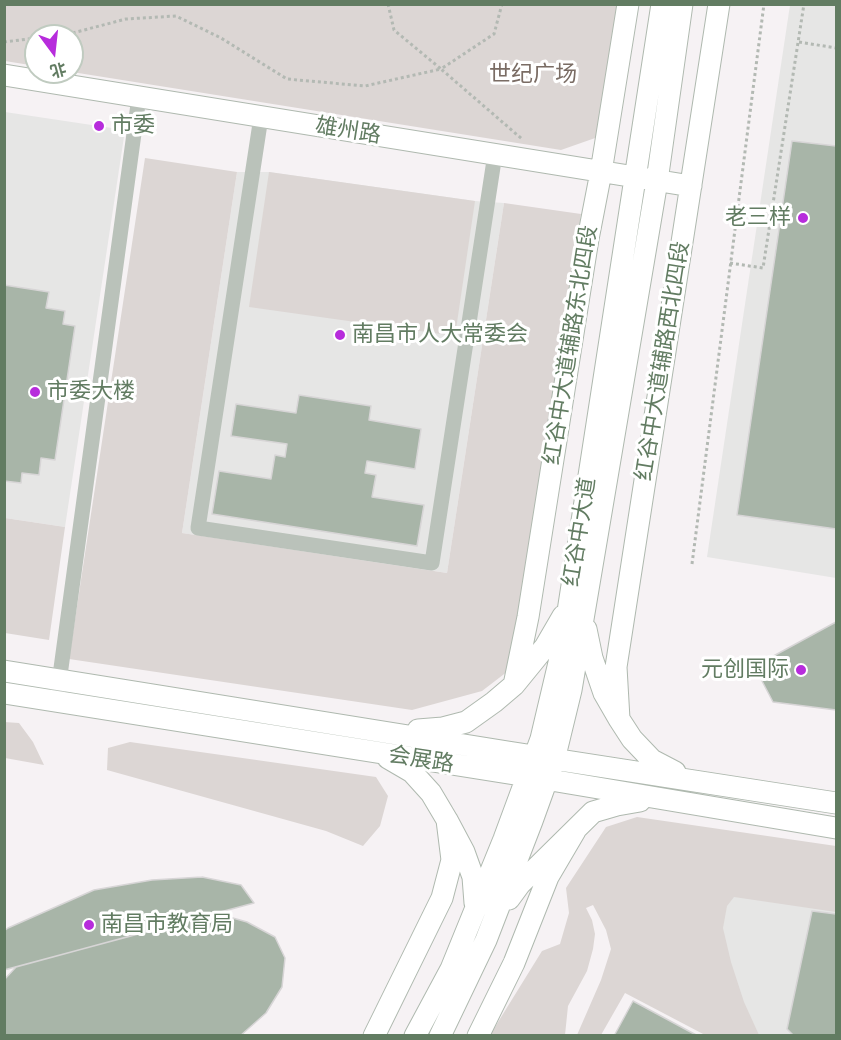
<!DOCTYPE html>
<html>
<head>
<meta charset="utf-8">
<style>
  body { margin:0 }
  #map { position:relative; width:841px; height:1040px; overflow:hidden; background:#f6f2f4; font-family:Karla,"Noto Sans SC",sans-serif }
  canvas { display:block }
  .frame { position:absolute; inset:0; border:6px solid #627c62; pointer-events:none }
  .north { position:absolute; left:24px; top:24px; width:60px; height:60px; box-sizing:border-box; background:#fff; border:2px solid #c0cbc0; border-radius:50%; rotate:165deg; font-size:16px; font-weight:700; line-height:24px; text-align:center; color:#627c62 }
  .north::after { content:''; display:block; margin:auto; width:21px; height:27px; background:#b72cdc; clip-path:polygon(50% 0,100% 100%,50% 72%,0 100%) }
</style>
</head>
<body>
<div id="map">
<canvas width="841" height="1040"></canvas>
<div class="frame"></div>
<div class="north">北</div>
</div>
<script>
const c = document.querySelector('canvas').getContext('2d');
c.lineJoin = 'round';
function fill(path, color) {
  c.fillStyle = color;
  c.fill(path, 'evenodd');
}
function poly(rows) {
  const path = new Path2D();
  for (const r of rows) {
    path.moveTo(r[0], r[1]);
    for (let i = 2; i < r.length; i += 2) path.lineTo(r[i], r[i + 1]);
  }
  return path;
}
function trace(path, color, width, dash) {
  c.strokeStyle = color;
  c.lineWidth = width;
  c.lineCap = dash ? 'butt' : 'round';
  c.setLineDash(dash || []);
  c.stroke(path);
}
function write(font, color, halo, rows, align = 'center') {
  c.font = font + ' Karla,"Noto Sans SC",sans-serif';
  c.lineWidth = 6;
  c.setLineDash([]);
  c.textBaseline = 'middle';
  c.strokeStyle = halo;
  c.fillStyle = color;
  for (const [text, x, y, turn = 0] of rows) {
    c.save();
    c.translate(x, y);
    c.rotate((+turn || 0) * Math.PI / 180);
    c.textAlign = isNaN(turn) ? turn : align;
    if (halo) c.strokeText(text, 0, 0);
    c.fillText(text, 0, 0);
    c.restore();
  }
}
fill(poly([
  [790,5,836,5,836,578,707,557],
  [5,112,125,130,65,527,5,518],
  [237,172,269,172,475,201,504,203,447,573,182,533],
  [728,882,836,900,836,1035,738,1035,716,926]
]), '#e6e6e5');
fill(poly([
  [4,5,617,5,598,137,561,150,72,72,72,36,36,36,36,66,5,61],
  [145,158,237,172,182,533,447,573,504,203,581,214,512,668,482,691,412,710,69,659],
  [269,172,475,201,455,336,249,307],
  [5,518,65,527,49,640,5,633],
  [4,722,19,723,33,742,44,765,5,758],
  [130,742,376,777,388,796,380,826,363,846,326,831,107,770,108,748],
  [637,817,836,846,836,912,734,897,727,906,723,928,731,962,744,1002,759,1035,705,1035,625,993,601,1035,577,1035,601,980,611,949,606,930,593,905,586,908,592,920,595,934,593,949,587,971,568,1006,565,1035,490,1035,542,951,560,944,569,913,566,888,606,827]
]), '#dcd6d4');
const building = poly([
  [792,141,836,146,836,529,737,515,792,141],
  [4,285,49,292,46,308,65,311,63,324,75,326,55,460,41,458,39,475,22,473,21,483,4,481,4,285],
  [299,395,371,406,369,420,421,429,415,469,367,461,365,473,376,475,372,497,424,505,417,546,212,514,219,471,271,479,275,455,285,457,287,444,231,436,236,404,296,413,299,395],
  [836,622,836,710,773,702,762,681,768,659,836,622],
  [202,877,241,885,254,903,4,970,4,931,8,928,94,890,152,880,202,877],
  [812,911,836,914,836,1036,794,1036,787,1029,812,911],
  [215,913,247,922,275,937,285,958,282,987,266,1013,240,1036,4,1036,4,980,16,967,215,913],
  [633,1001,698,1036,614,1036,633,1001]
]);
fill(building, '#a8b5a8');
trace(building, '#d7d5d6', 1.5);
const secondary = poly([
  [4,75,691,186],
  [586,629,592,658,604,693,619,719,632,739,652,760,675,772],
  [4,671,508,752,836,803],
  [514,685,528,617,588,239,601,172,628,4],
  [4,693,527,776,836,828],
  [619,719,616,667,719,4],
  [418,730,443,728,466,722,494,702,514,685,545,647,563,616],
  [388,758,412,772,431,793,447,820,464,852,473,877,475,903],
  [509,899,520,884,593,812,617,805,640,801],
  [374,1036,442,898,452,860,447,820],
  [415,1036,451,969,504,839,541,739,562,650,662,4],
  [440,1036,486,940,532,821,554,760,571,690,657,181,682,4],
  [478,1036,514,963,548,877,575,831]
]);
trace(secondary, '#afb9af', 23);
trace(poly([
  [388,4,394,30,441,69,494,34,502,4],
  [55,36,65,35,126,19,176,16,221,38,287,79,365,86,441,69,522,139],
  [4,42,36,38],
  [799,42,836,48],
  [730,263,763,268,804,4],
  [692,564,764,4]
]), '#b3b9b3', 3, [3, 3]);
trace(poly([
  [261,117,198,528,432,563,495,154],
  [58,690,139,97]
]), '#bac2ba', 15);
trace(secondary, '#fff', 21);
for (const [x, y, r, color] of [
  [99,126,6,"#b72cdc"],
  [803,218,6,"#b72cdc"],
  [340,335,6,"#b72cdc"],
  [35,392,6,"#b72cdc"],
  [801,670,6,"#b72cdc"],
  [89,925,6,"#b72cdc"]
]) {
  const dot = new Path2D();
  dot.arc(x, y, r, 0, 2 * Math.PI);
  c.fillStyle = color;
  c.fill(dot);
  trace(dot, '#fff', 2);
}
write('22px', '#7a6c64', '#fff', [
  ["世纪广场",533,75]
]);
write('22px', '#627c62', '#fff', [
  ["市委",111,126],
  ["老三样",791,218,"right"],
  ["南昌市人大常委会",352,335],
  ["市委大楼",47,392],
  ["元创国际",789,670,"right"],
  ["南昌市教育局",101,925]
], 'left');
write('22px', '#627c62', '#fff', [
  ["雄州路",348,131,9],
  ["红谷中大道辅路东北四段",571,345,-81],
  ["红谷中大道辅路西北四段",663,361,-81],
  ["红谷中大道",580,532,-81],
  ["会展路",421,760,9]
]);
</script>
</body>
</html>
